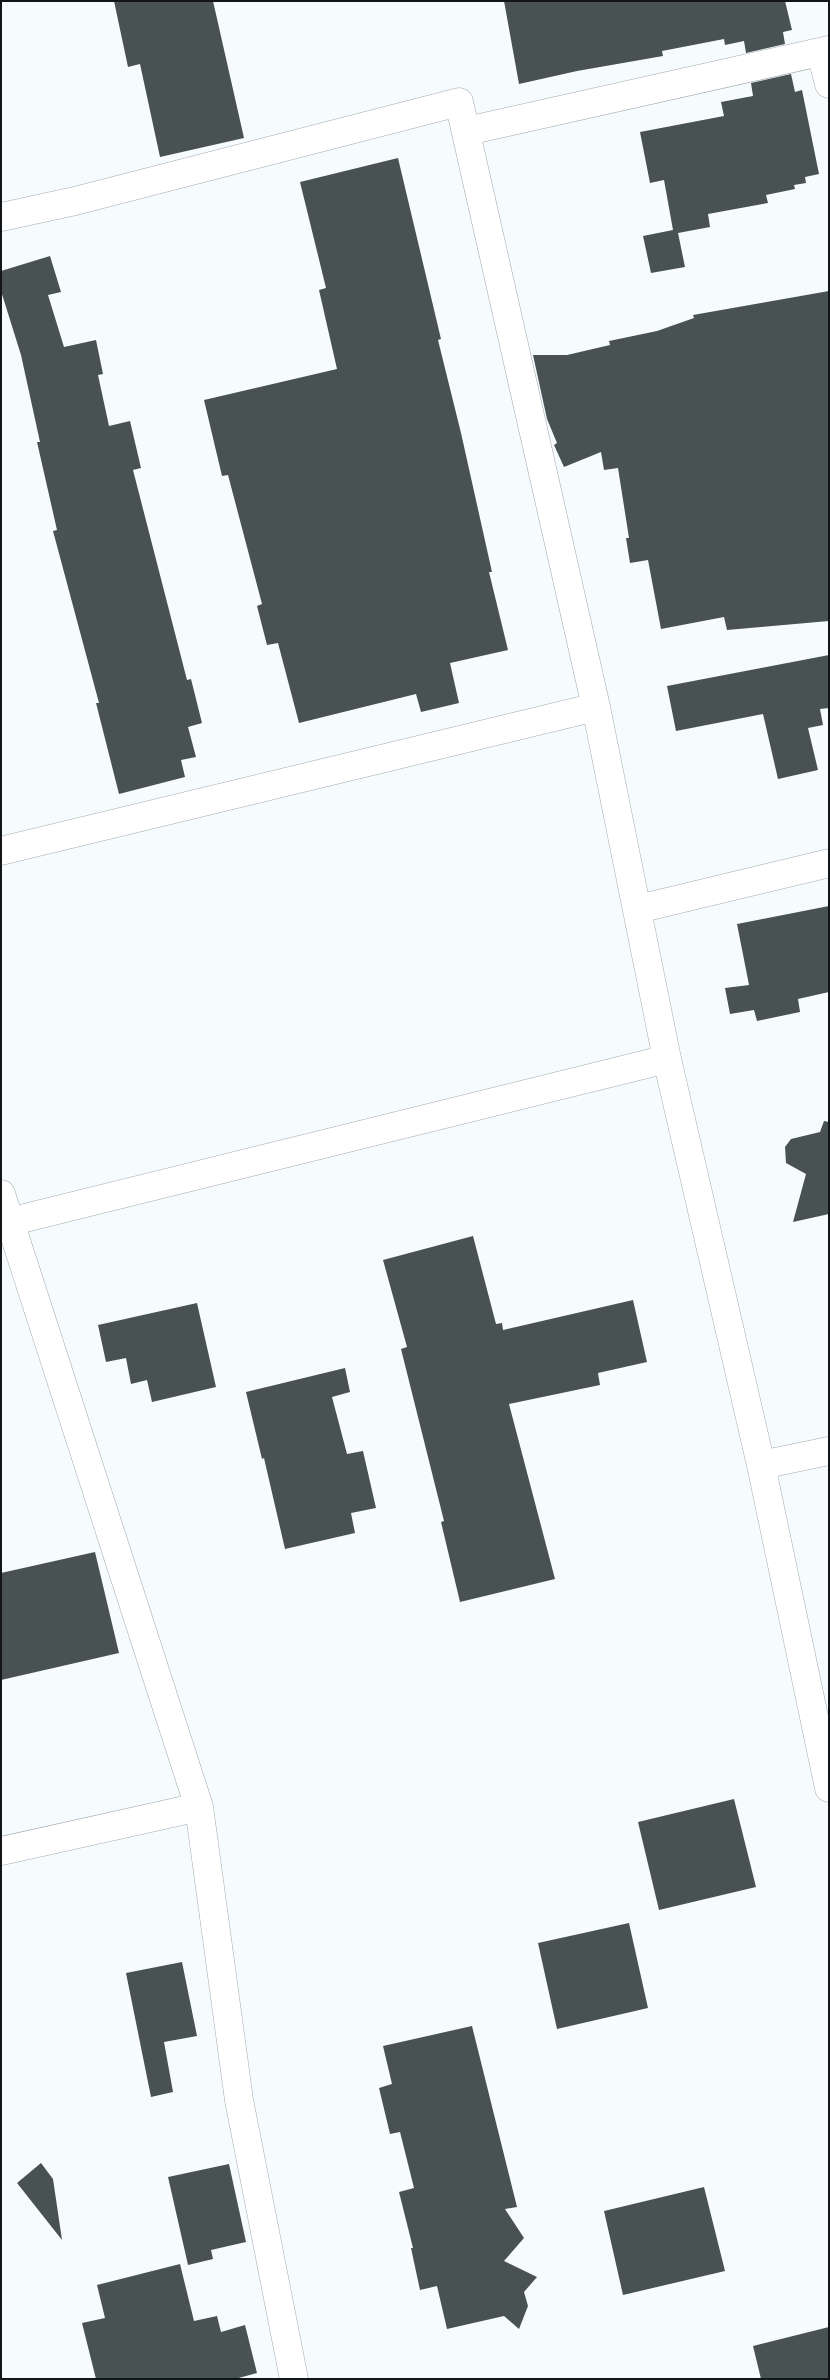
<!DOCTYPE html>
<html>
<head>
<meta charset="utf-8">
<style>
  body { margin:0 }
  #map { position:relative; width:830px; height:2380px; overflow:hidden; background:#f6fbfe; font-family:"Titillium Web",sans-serif }
  canvas { display:block }
  .frame { position:absolute; inset:0; border:2px solid #131618; pointer-events:none }
</style>
</head>
<body>
<div id="map">
<canvas width="830" height="2380"></canvas>
<div class="frame"></div>
</div>
<script>
const c = document.querySelector('canvas').getContext('2d');
c.lineJoin = 'round';
function fill(path, color) {
  c.fillStyle = color;
  c.fill(path, 'evenodd');
}
function poly(rows) {
  const path = new Path2D();
  for (const r of rows) {
    path.moveTo(r[0], r[1]);
    for (let i = 2; i < r.length; i += 2) path.lineTo(r[i], r[i + 1]);
  }
  return path;
}
function trace(path, color, width, dash) {
  c.strokeStyle = color;
  c.lineWidth = width;
  c.lineCap = dash ? 'butt' : 'round';
  c.setLineDash(dash || []);
  c.stroke(path);
}
fill(poly([
  [114,1,213,1,244,138,160,157,140,64,128,67],
  [504,1,785,1,792,30,783,32,785,44,746,53,744,41,725,45,724,39,662,51,663,56,577,71,519,84],
  [791,74,795,92,802,90,819,174,805,177,806,183,794,185,795,189,766,195,768,203,708,214,710,227,678,233,685,267,651,273,643,236,673,230,664,180,650,183,640,132,724,116,721,102,753,96,751,83],
  [398,158,441,339,438,340,461,433,492,572,489,572,508,650,450,663,459,703,421,712,416,694,299,723,278,643,267,645,257,606,262,604,228,475,222,476,204,400,337,369,319,290,326,288,300,182],
  [50,256,61,292,48,295,64,347,96,340,103,374,98,375,109,426,130,421,141,468,133,470,187,680,191,679,202,723,188,727,196,757,181,760,185,777,119,794,96,703,99,703,53,531,57,530,37,442,40,442,21,355,1,291,1,271],
  [829,291,829,621,727,630,724,617,661,629,648,560,630,563,626,538,629,538,618,468,604,470,601,452,564,467,554,445,557,443,547,419,533,355,567,355,610,345,609,341,657,331,694,318,693,315],
  [829,655,829,708,820,709,823,725,808,728,818,770,778,779,763,714,676,731,667,686],
  [829,906,829,992,798,999,800,1012,757,1021,754,1010,730,1014,725,988,749,985,737,924],
  [824,1121,829,1122,829,1214,793,1222,806,1174,786,1163,785,1147,791,1139,820,1132],
  [473,1236,496,1324,502,1323,503,1330,633,1300,647,1362,598,1373,600,1385,509,1404,555,1579,460,1602,441,1522,444,1521,401,1349,407,1347,383,1260],
  [197,1303,216,1387,152,1402,147,1380,131,1384,126,1358,106,1362,98,1325],
  [345,1368,350,1392,332,1397,347,1454,363,1451,376,1508,351,1513,355,1533,285,1549,264,1458,262,1459,246,1392],
  [95,1552,119,1653,1,1680,1,1573],
  [734,1799,756,1887,659,1910,638,1822],
  [629,1923,648,2008,557,2029,538,1943],
  [182,1962,197,2036,164,2042,173,2092,151,2097,126,1973],
  [472,2026,517,2207,505,2209,524,2238,504,2261,537,2277,524,2292,528,2306,519,2329,504,2316,447,2329,437,2286,420,2290,411,2248,413,2248,399,2192,414,2188,400,2132,390,2134,379,2088,392,2084,383,2046],
  [41,2163,53,2179,62,2240,17,2183],
  [229,2164,246,2242,211,2250,213,2259,188,2265,168,2177],
  [704,2187,725,2271,623,2295,604,2211],
  [180,2264,194,2321,217,2316,221,2332,245,2325,257,2373,235,2379,96,2379,82,2323,105,2318,97,2285],
  [829,2327,829,2379,761,2379,753,2346]
]), '#495253');
const street = poly([
  [821,52,829,84],
  [467,131,829,50],
  [1,217,75,201,459,102,596,707,667,1059,761,1465,829,1788],
  [1,851,596,707],
  [638,909,829,863],
  [1,1194,199,1807,239,2100,294,2379],
  [1,1224,667,1059],
  [761,1465,829,1451],
  [1,1851,199,1807]
]);
trace(street, '#a2aaaf', 29);
trace(street, '#fff', 28);
</script>
</body>
</html>
